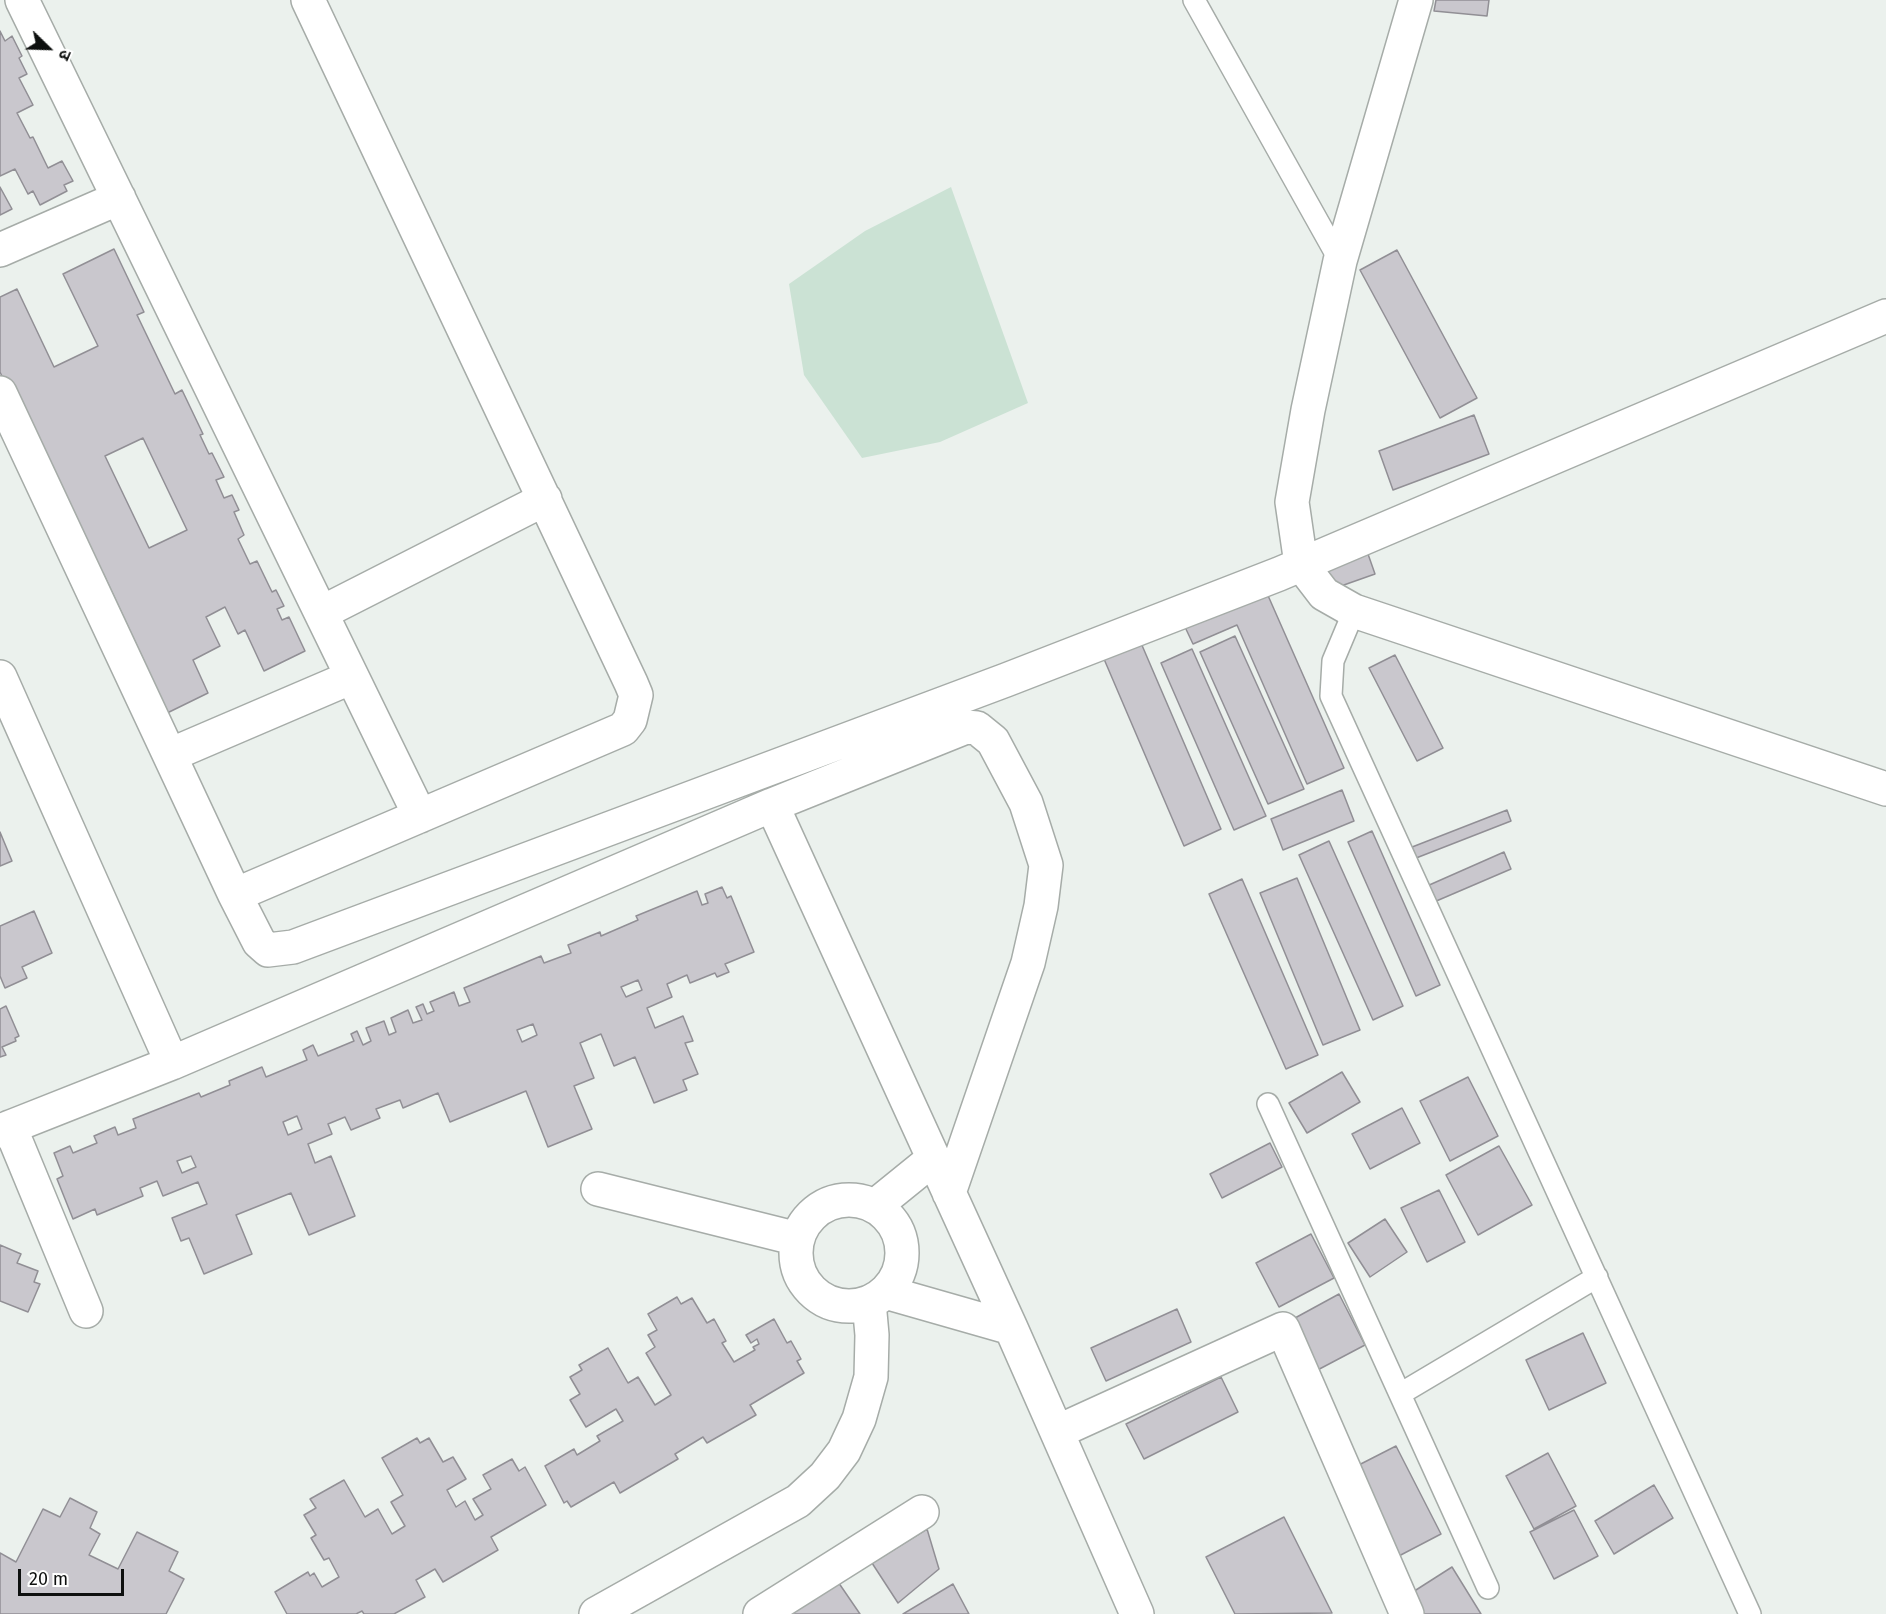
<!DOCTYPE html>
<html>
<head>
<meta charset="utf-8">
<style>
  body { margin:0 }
  #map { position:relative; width:1886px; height:1614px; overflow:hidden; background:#ebf1ed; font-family:"Fira Sans","Noto Sans Devanagari",sans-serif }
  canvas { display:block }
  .north { position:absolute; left:18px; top:18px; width:60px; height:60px; -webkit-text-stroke:4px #fff; paint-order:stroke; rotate:113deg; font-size:16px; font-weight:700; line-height:24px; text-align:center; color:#0e100f }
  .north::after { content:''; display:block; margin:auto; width:21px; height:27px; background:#0e100f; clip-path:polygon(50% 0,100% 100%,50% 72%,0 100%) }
  .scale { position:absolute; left:18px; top:1569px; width:106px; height:27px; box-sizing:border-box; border:3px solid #0e100f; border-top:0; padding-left:8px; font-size:18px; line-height:21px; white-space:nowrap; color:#0e100f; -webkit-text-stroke:4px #fff; paint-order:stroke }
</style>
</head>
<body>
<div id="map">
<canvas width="1886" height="1614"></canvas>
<div class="north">उ</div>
<div class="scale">20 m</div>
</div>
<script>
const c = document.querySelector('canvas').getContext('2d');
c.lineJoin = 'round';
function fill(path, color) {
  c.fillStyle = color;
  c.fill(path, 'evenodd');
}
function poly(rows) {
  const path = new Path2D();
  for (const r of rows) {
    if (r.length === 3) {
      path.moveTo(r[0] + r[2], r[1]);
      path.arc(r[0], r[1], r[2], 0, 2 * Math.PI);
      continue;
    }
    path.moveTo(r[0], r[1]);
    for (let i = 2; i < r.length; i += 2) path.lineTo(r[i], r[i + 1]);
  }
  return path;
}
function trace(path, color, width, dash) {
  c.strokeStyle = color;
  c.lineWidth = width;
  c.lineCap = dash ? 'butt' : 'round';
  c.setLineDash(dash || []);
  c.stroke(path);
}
fill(poly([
  [951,187,1028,403,940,442,862,458,804,375,789,284,865,231]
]), '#cbe2d4');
const building = poly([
  [1436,0,1489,0,1487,16,1434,11,1436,0],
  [0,31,5,41,12,36,22,56,19,58,27,74,19,78,33,105,17,113,30,138,33,137,48,168,62,161,73,181,64,185,67,191,40,205,33,191,28,194,15,169,0,176,0,31],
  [0,187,12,209,0,215,0,187],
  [114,249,144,312,137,315,175,394,182,390,203,434,200,435,209,454,212,453,224,477,216,480,224,498,232,495,239,510,234,512,244,535,238,539,250,564,257,561,272,592,276,590,284,606,277,609,282,620,289,617,305,651,264,671,245,630,238,634,225,607,206,617,220,646,193,660,208,693,159,717,135,666,144,661,103,573,97,576,0,372,0,297,17,289,54,367,98,346,63,274,114,249],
  [143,438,187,530,149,548,105,456,143,438],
  [1397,250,1477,398,1440,418,1360,270,1397,250],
  [1474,415,1489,454,1393,490,1379,451,1474,415],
  [1368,554,1375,574,1324,592,1317,571,1368,554],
  [1266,591,1344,768,1307,784,1237,625,1193,644,1185,627,1266,591],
  [1235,636,1304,789,1268,804,1200,652,1235,636],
  [1141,643,1221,829,1184,846,1104,659,1141,643],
  [1192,649,1266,816,1234,830,1161,663,1192,649],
  [1395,655,1443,748,1417,761,1369,668,1395,655],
  [1342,790,1354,821,1283,850,1271,819,1342,790],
  [1507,810,1511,821,1411,860,1407,849,1507,810],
  [1372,831,1440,985,1416,996,1348,842,1372,831],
  [0,832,12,861,0,866,0,832],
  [1329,841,1403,1006,1373,1020,1299,855,1329,841],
  [1504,852,1511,869,1434,902,1427,886,1504,852],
  [1297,878,1360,1030,1323,1045,1260,893,1297,878],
  [1242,879,1318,1055,1286,1069,1209,894,1242,879],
  [722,887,727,898,731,896,754,952,725,964,729,972,717,977,715,973,690,983,687,975,667,984,672,997,647,1008,655,1028,683,1016,693,1041,685,1043,698,1074,683,1080,687,1090,654,1103,635,1057,614,1066,601,1034,580,1043,594,1078,574,1086,592,1129,548,1147,526,1091,450,1122,438,1093,403,1108,400,1100,376,1109,380,1118,351,1130,345,1117,328,1124,332,1134,308,1144,315,1163,331,1156,355,1216,309,1235,291,1193,236,1215,252,1254,204,1274,189,1238,181,1241,172,1218,207,1204,198,1182,163,1196,157,1181,140,1188,143,1196,97,1215,95,1209,73,1219,57,1179,63,1176,54,1153,70,1146,73,1153,97,1143,94,1136,115,1127,118,1135,136,1128,133,1119,199,1093,201,1097,230,1085,229,1081,262,1067,266,1077,307,1060,303,1050,313,1045,318,1056,354,1041,351,1034,357,1031,363,1045,371,1041,366,1028,384,1021,389,1035,396,1032,391,1018,408,1010,413,1023,422,1020,416,1007,423,1004,427,1014,434,1011,430,1002,454,992,459,1006,470,1002,464,988,541,956,544,963,571,953,568,945,600,932,601,936,638,920,636,916,697,891,702,905,708,903,705,894,722,887],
  [638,980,642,990,626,997,621,987,638,980],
  [533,1024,537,1035,522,1042,517,1030,533,1024],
  [297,1116,302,1129,288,1135,283,1122,297,1116],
  [191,1156,196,1167,182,1173,177,1161,191,1156],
  [34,911,52,953,22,967,27,978,5,988,0,976,0,926,34,911],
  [6,1006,19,1036,15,1038,16,1041,2,1047,6,1055,0,1057,0,1009,6,1006],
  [1342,1072,1360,1102,1307,1133,1289,1103,1342,1072],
  [1468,1077,1498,1136,1450,1161,1420,1101,1468,1077],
  [1402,1108,1420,1143,1370,1169,1352,1134,1402,1108],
  [1270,1143,1282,1167,1222,1198,1210,1174,1270,1143],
  [1499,1146,1532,1205,1478,1235,1446,1175,1499,1146],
  [1439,1190,1465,1242,1427,1262,1401,1208,1439,1190],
  [1385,1219,1407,1252,1370,1277,1348,1243,1385,1219],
  [1311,1234,1334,1278,1279,1307,1256,1263,1311,1234],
  [0,1245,21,1254,17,1263,38,1271,34,1282,40,1284,28,1312,0,1301,0,1245],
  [1339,1294,1365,1345,1310,1374,1284,1324,1339,1294],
  [677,1297,681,1304,692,1298,707,1323,714,1319,726,1341,722,1343,734,1362,755,1350,753,1347,759,1344,757,1339,751,1343,746,1335,774,1319,787,1343,791,1341,801,1359,797,1361,804,1373,750,1405,756,1415,707,1443,703,1437,675,1454,678,1459,620,1493,614,1482,571,1507,567,1501,564,1503,545,1466,574,1449,577,1455,600,1441,597,1436,623,1421,616,1409,586,1427,570,1400,580,1394,570,1377,582,1370,579,1365,608,1348,628,1383,638,1377,655,1405,671,1395,646,1353,655,1347,648,1335,657,1330,648,1314,677,1297],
  [1177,1309,1191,1342,1106,1381,1091,1348,1177,1309],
  [1583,1333,1606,1383,1549,1410,1526,1360,1583,1333],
  [1221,1377,1238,1412,1144,1459,1126,1424,1221,1377],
  [417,1438,420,1443,429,1438,443,1462,453,1457,466,1479,447,1490,456,1507,465,1501,475,1520,483,1515,473,1499,491,1489,483,1475,512,1459,519,1471,525,1467,546,1505,491,1537,498,1550,443,1582,435,1569,416,1580,425,1597,394,1614,364,1614,362,1611,356,1614,287,1614,275,1592,308,1572,310,1576,314,1573,322,1587,339,1577,329,1558,324,1560,311,1538,316,1535,304,1515,316,1508,310,1499,344,1480,365,1517,378,1509,392,1534,405,1526,391,1502,403,1495,382,1458,417,1438],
  [1396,1446,1441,1534,1395,1558,1349,1470,1396,1446],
  [1548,1453,1576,1506,1534,1529,1506,1476,1548,1453],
  [1654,1485,1673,1518,1614,1554,1595,1521,1654,1485],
  [70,1498,97,1512,90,1528,100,1534,89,1555,118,1569,137,1532,178,1552,169,1571,184,1579,166,1614,0,1614,0,1553,16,1562,43,1509,60,1517,70,1498],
  [1574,1510,1598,1556,1554,1579,1530,1532,1574,1510],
  [1284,1517,1332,1613,1235,1614,1206,1557,1284,1517],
  [927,1529,939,1569,898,1603,872,1563,927,1529],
  [1452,1567,1481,1614,1416,1614,1405,1597,1452,1567],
  [834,1576,860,1614,784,1614,834,1576],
  [953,1584,969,1614,903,1614,953,1584]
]);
fill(building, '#c9c7cd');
trace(building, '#918f95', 1.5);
const lane = poly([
  [1194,0,1340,261],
  [1354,611,1333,661,1331,696,1750,1614],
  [1268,1104,1488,1588],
  [1400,1394,1597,1277]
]);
const street = poly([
  [22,0,420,816],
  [1416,0,1340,261,1308,410,1292,502,1301,564,1324,594,1354,611,1886,789],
  [0,250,119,198],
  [0,393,235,895,623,729,630,720,636,695,631,683,308,0],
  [321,613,545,499],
  [0,677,172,1063],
  [170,755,352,677],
  [772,805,1011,1328,1137,1614],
  [235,895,259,942,268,950,293,947,1006,680,1279,574,1886,316],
  [10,1127,86,1311],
  [0,1131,172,1063,772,805,966,727,977,728,993,741,1026,803,1046,865,1041,906,1028,963,949,1193],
  [598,1189,798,1239],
  [849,1253,53],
  [875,1206,933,1159],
  [885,1292,1011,1328],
  [1057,1432,1283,1329,1407,1614],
  [596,1614,798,1501,825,1476,844,1451,859,1419,871,1377,872,1335,869,1302],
  [760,1614,922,1512]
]);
trace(lane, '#a6aca8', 24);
trace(street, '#a6aca8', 36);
trace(lane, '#fff', 21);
trace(street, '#fff', 33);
</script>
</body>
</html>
